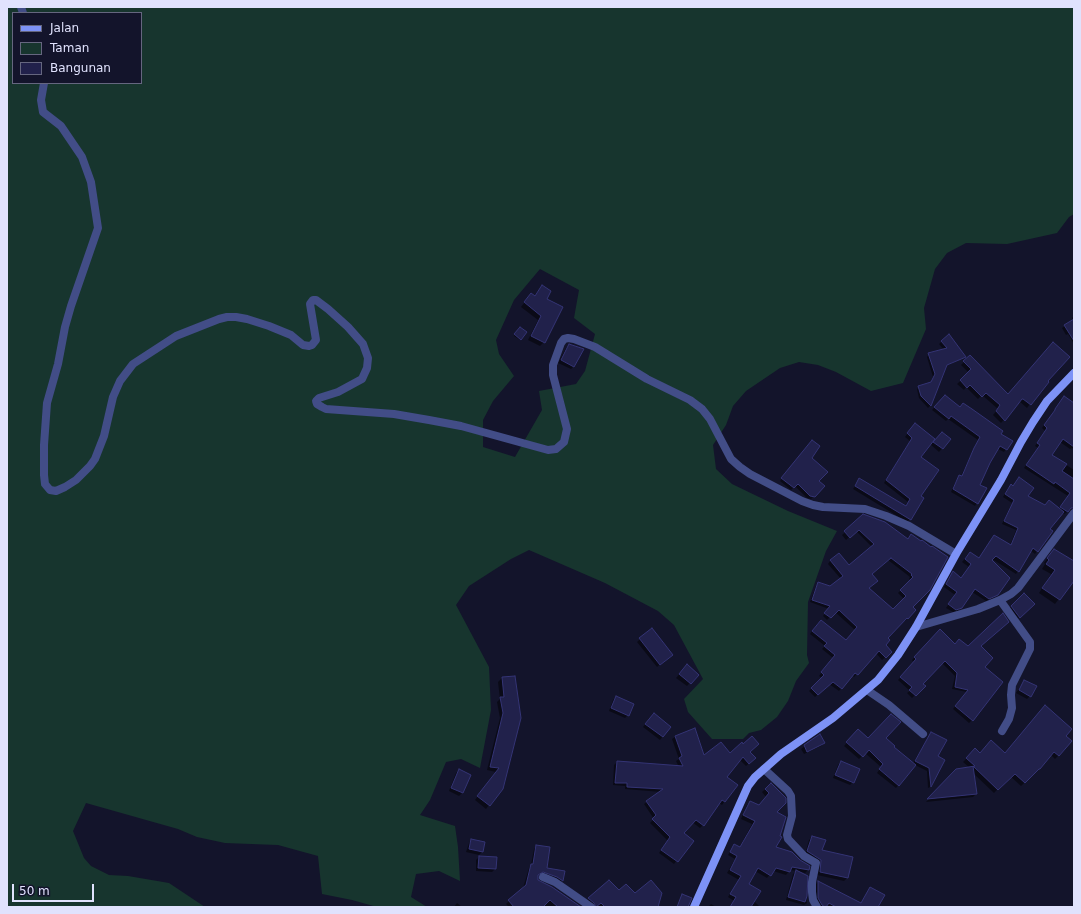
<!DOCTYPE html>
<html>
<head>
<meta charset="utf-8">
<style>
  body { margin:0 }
  #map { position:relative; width:1081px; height:914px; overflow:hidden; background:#13142b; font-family:"DejaVu Sans",sans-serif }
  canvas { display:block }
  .frame { position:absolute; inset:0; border:8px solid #e0e2fd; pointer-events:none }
  .legend { position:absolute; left:12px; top:12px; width:130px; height:72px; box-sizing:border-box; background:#13142b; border:1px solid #65667f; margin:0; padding:5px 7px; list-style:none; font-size:12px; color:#e0e2fd }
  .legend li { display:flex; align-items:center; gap:8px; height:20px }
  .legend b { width:20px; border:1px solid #65667f }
  .scale { position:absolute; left:12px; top:884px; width:82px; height:18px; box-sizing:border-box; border:2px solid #e0e2fd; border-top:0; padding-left:5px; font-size:12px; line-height:14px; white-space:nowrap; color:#e0e2fd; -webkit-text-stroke:3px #13142b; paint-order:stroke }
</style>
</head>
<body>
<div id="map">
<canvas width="1081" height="914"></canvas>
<div class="frame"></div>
<ul class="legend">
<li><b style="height:5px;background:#7d92f6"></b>Jalan</li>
<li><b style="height:11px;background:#17352e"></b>Taman</li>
<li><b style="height:11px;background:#21214b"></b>Bangunan</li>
</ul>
<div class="scale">50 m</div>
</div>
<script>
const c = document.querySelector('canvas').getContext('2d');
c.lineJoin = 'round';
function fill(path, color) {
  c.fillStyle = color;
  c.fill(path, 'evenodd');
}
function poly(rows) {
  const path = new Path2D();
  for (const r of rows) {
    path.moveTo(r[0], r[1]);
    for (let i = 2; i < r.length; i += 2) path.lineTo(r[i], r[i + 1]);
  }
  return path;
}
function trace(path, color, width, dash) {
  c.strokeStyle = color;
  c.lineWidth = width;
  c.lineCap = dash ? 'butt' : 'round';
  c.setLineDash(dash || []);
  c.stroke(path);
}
fill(poly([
  [7,7,1074,7,1074,214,1069,217,1057,233,1007,244,966,243,947,253,935,269,924,308,926,329,903,383,871,391,836,372,818,365,799,362,780,368,746,391,733,406,726,425,713,445,716,469,732,484,788,511,837,531,826,551,808,602,807,655,809,663,796,681,788,701,777,717,761,730,749,733,743,739,712,739,688,712,684,699,703,679,674,625,658,611,605,583,529,550,511,559,469,586,456,605,489,667,491,710,480,768,461,759,446,762,430,800,420,815,455,826,458,847,460,881,439,871,416,874,411,897,427,907,377,907,352,900,322,894,318,856,278,845,225,843,197,837,178,829,86,803,73,831,84,858,91,866,109,875,128,876,169,883,205,907,7,907],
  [13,13,141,13,141,83,13,83],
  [540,269,579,290,574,318,595,334,585,371,576,384,539,391,542,410,515,457,483,447,483,420,493,401,514,376,499,354,496,340,514,300]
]), '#17352e');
fill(poly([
  [542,286,545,299,544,342,540,346,528,340,538,320,521,307,528,298,534,296],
  [1074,316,1074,344,1068,334,1066,335,1062,328,1073,320,1072,318],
  [520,328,526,332,520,340,514,336],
  [949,335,965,357,946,366,930,406,928,408,919,398,917,389,919,387,930,384,933,377,927,357,929,354,944,350,939,344],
  [569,345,574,366,571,369,558,363,566,348],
  [970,356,1008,395,1046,381,1027,408,1019,401,1001,423,993,415,998,409,982,395,978,399,966,387,964,390,957,384,969,373,961,365],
  [945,396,960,408,1011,441,1004,452,998,449,989,463,979,485,985,489,975,506,951,492,957,479,961,476,978,440,948,419,946,421,932,410],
  [1064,397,1074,404,1074,449,1072,448,1070,449,1060,442,1051,455,1074,470,1074,508,1064,514,1062,513,1049,529,1037,551,1035,554,1031,551,1016,574,992,559,991,560,997,594,994,598,986,601,972,592,961,607,958,611,953,612,946,608,955,595,944,587,950,576,953,573,961,579,969,567,962,562,970,553,975,562,1010,545,1016,530,1002,524,1012,503,1003,497,1008,488,1011,486,1027,497,1045,506,1059,509,1068,496,1024,468,1038,448,1035,446,1045,431,1042,428],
  [915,424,935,440,950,439,939,452,930,444,920,457,919,496,910,519,907,522,853,489,860,480,905,506,908,502,884,483,910,441,905,437],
  [810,444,810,458,818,481,823,486,811,499,807,498,795,486,791,490,780,481],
  [864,516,908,540,921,543,911,607,915,610,905,621,904,620,887,638,885,645,891,652,882,660,876,653,854,677,852,675,839,691,829,684,815,697,809,691,822,678,819,676,833,658,822,649,825,646,810,634,818,623,846,641,855,630,835,612,827,620,823,616,829,609,810,602,816,586,818,584,830,587,841,579,828,564,830,561,838,554,849,567,872,547,856,531,846,540,842,535],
  [888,560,910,577,909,579,911,580,898,593,904,599,893,610,868,588,871,574],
  [1050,555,1074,563,1074,579,1055,604,1039,593,1051,574,1042,569,1045,564,1044,563],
  [1024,594,1034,604,1016,620,1008,609],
  [651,629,668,657,657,667,637,642],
  [940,630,955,645,968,648,980,646,983,667,972,720,969,723,953,709,967,692,952,689,955,676,942,663,922,684,924,686,912,698,907,693,910,691,898,680,914,663,912,660],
  [684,669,697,675,687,686,676,678],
  [514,677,520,718,489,805,486,809,475,800,496,772,487,770,500,718,497,702,500,699,498,682,502,678],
  [1024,681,1030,696,1027,699,1016,693],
  [616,697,628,715,625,718,609,711,613,700],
  [1042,710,1065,736,1059,755,1055,759,1051,755,1039,769,1021,786,1010,776,994,793,973,773,976,794,973,797,926,802,956,770,970,768,963,762,975,750,979,754,1004,754],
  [651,717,670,727,660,740,643,727],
  [694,730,704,757,729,755,749,752,755,758,746,766,740,760,726,777,737,786,722,805,719,803,703,825,700,828,692,822,682,833,692,841,674,864,659,853,668,841,650,823,654,819,644,804,661,792,625,789,625,786,613,785,614,765,617,762,679,767,676,761,679,759,672,739,675,737],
  [858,731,868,740,885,738,893,747,913,763,931,733,937,757,943,760,930,787,928,788,927,771,915,765,896,788,877,773,881,767,865,753,859,759,844,746],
  [820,735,824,743,821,746,804,754,801,749],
  [841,762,853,782,850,785,833,778,838,765],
  [459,770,470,775,462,793,459,796,449,791,456,773],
  [771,784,775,813,775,847,808,870,805,873,797,871,805,892,807,903,804,905,786,900,793,874,797,871,790,870,786,875,773,871,767,878,755,871,748,884,754,901,760,907,730,907,734,901,728,897,739,880,727,873,735,859,728,855,735,845,739,848,752,824,741,819,747,805,750,802,759,806,766,797,762,792],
  [812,837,821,851,852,857,847,878,844,881,817,875,818,863,805,854,809,840],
  [472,840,484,843,482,852,479,855,466,852,469,843],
  [537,846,546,869,562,880,559,883,554,879,539,874,537,875,537,881,580,907,509,907,506,904,523,888,529,868,531,865,534,849],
  [479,857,495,869,492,872,476,871,476,860],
  [609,881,626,907,592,907,586,902],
  [818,882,860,904,871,888,877,907,818,907,816,902,815,885],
  [457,903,462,907,454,907],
  [711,904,716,907,708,907]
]), '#0007');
const building = poly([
  [542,285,551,291,547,299,563,307,545,343,531,336,541,316,524,302,531,293,535,296,542,285],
  [1074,319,1074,341,1064,325,1074,319],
  [520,327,527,332,521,340,514,334,520,327],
  [949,334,966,357,947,365,931,406,921,396,918,386,931,382,935,374,928,353,947,348,941,341,949,334],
  [1053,342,1070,357,1048,381,1049,382,1031,405,1023,399,1022,399,1005,421,996,411,1000,405,986,393,982,397,970,385,967,388,960,380,971,369,963,361,970,355,1008,394,1053,342],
  [569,344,584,349,574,367,561,360,569,344],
  [945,395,960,407,963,403,972,409,1003,431,1001,434,1013,441,1007,450,1000,446,990,463,980,485,987,488,978,504,953,489,959,475,962,476,974,448,980,437,951,416,949,419,934,407,945,395],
  [1064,396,1074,403,1074,447,1063,439,1052,455,1067,464,1062,471,1074,479,1074,508,1071,508,1068,512,1060,507,1070,493,1055,482,1054,484,1026,465,1040,445,1037,443,1047,428,1044,425,1055,410,1055,409,1064,396],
  [915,423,935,439,921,457,939,470,921,496,924,498,911,520,855,486,859,478,906,506,910,499,886,480,912,438,907,433,915,423],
  [942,432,951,439,943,449,933,442,942,432],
  [812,440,820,446,812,458,828,472,819,481,825,486,815,497,810,496,798,484,794,488,781,478,812,440],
  [1019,477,1034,488,1028,496,1045,505,1049,500,1064,512,1050,529,1053,531,1038,552,1033,548,1019,572,996,556,992,560,1010,578,998,595,989,599,975,589,962,608,956,610,948,604,957,592,946,584,953,571,961,578,971,564,965,559,970,552,979,558,994,535,1011,545,1018,528,1004,521,1014,500,1005,494,1011,484,1013,486,1019,477],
  [863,514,885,522,908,539,911,534,921,541,922,540,931,547,932,546,948,557,930,590,913,607,916,610,908,619,907,618,888,638,890,640,886,645,892,652,886,658,879,651,858,675,855,673,842,689,833,682,818,695,811,688,824,675,821,672,835,655,824,646,827,643,812,631,821,620,846,640,857,627,839,610,831,618,824,613,830,606,812,600,818,582,830,586,843,576,830,560,839,553,849,565,874,544,859,530,850,538,844,531,863,514],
  [891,558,912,574,911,575,913,577,900,590,906,596,893,609,869,588,878,581,872,574,891,558],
  [1054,549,1074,561,1074,581,1060,600,1042,588,1055,570,1046,564,1049,560,1047,558,1054,549],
  [1024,593,1035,604,1020,618,1011,606,1024,593],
  [1003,613,1009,622,981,646,993,658,985,667,1003,682,973,721,955,706,968,690,955,687,957,673,945,661,923,684,926,686,916,696,909,690,912,687,900,677,916,659,914,657,940,629,955,644,959,639,968,646,1003,613],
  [652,628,673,655,660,665,639,638,652,628],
  [687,664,699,675,691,684,679,674,687,664],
  [515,676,521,718,503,789,490,806,477,796,499,768,490,767,503,713,500,697,504,697,502,677,515,676],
  [1024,680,1037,686,1031,697,1019,690,1024,680],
  [616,696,634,704,629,716,611,708,616,696],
  [1045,705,1072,729,1066,736,1072,741,1059,756,1054,752,1040,769,1039,769,1025,783,1015,774,998,790,973,766,977,794,927,799,956,769,975,766,966,758,975,748,980,753,991,740,1005,753,1045,705],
  [654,713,671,727,663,737,645,724,654,713],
  [891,714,901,722,886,738,895,746,894,747,916,765,899,786,879,769,883,764,869,750,863,757,846,742,858,729,868,738,891,714],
  [695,728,704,755,721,742,730,753,742,742,743,744,752,736,759,744,750,752,756,758,749,764,743,757,727,777,738,785,725,802,722,800,704,826,696,820,684,833,694,841,678,862,661,850,670,837,652,819,656,815,646,801,663,789,627,787,627,783,615,783,617,761,683,766,679,758,682,756,675,736,695,728],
  [931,732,947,740,938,756,945,760,931,787,929,768,915,761,931,732],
  [820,734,825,743,807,752,804,745,820,734],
  [841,761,860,769,854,783,835,775,841,761],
  [459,769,471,775,463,793,451,788,459,769],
  [771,783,786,798,786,803,777,812,786,817,780,836,782,837,776,847,792,852,800,860,810,866,809,870,792,867,790,872,776,868,771,876,758,868,749,884,761,891,751,907,730,907,736,897,730,894,741,876,730,870,737,856,730,852,734,844,740,847,755,821,743,815,750,801,759,805,769,793,765,789,771,783],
  [812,836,826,840,822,850,853,857,848,878,820,872,821,860,807,851,812,836],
  [471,839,485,842,483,852,469,849,471,839],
  [536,845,550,847,547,868,565,871,563,881,557,877,543,872,538,875,538,880,552,887,581,907,558,907,550,900,543,907,514,907,508,900,526,885,531,864,533,864,536,845],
  [479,856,497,857,496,869,478,868,479,856],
  [796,870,808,876,807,896,805,902,788,897,796,870],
  [609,880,619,890,626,884,635,893,651,880,662,893,658,907,605,907,601,903,596,907,594,903,588,898,609,880],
  [818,881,861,903,870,887,885,895,878,907,836,907,829,903,826,907,825,907,822,905,818,898,818,881],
  [682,894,692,898,688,907,677,907,682,894]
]);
fill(building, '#21214b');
trace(building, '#343475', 1);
trace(poly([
  [21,7,23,13],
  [44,83,41,100,43,112,61,126,82,157,91,182,98,228,71,306,65,327,58,364,47,403,44,445,44,475,45,484,50,490,56,491,65,487,76,480,90,466,95,459,104,436,113,397,120,381,133,364,176,336,219,319,227,317,236,317,247,319,269,326,291,335,303,345,309,346,312,345,316,340,310,304,313,300,316,300,328,309,348,327,363,344,368,358,367,368,362,379,338,392,319,398,316,401,317,404,322,407,326,409,394,414,429,420,461,426,548,450,556,449,564,442,567,429,553,375,553,365,561,343,564,339,568,338,574,339,595,347,647,379,690,400,702,409,710,419,731,459,740,467,750,474,802,501,813,505,823,507,865,509,886,516,909,526,956,554],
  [1000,600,1030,642,1030,649,1012,685,1011,695,1012,708,1009,719,1002,731],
  [916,627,978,609,1000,600,1011,594,1018,588,1074,513],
  [867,690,889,705,923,734],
  [764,769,788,791,791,796,792,816,787,835,788,839,804,856,816,863,812,882,812,892,813,900,817,907],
  [543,877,555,882,591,907]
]), '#424d87', 8);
trace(poly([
  [694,907,748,786,755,777,781,754,833,718,878,680,898,655,916,627,956,554,1001,480,1021,442,1033,422,1047,401,1074,373]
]), '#7d92f6', 8);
</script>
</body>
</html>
